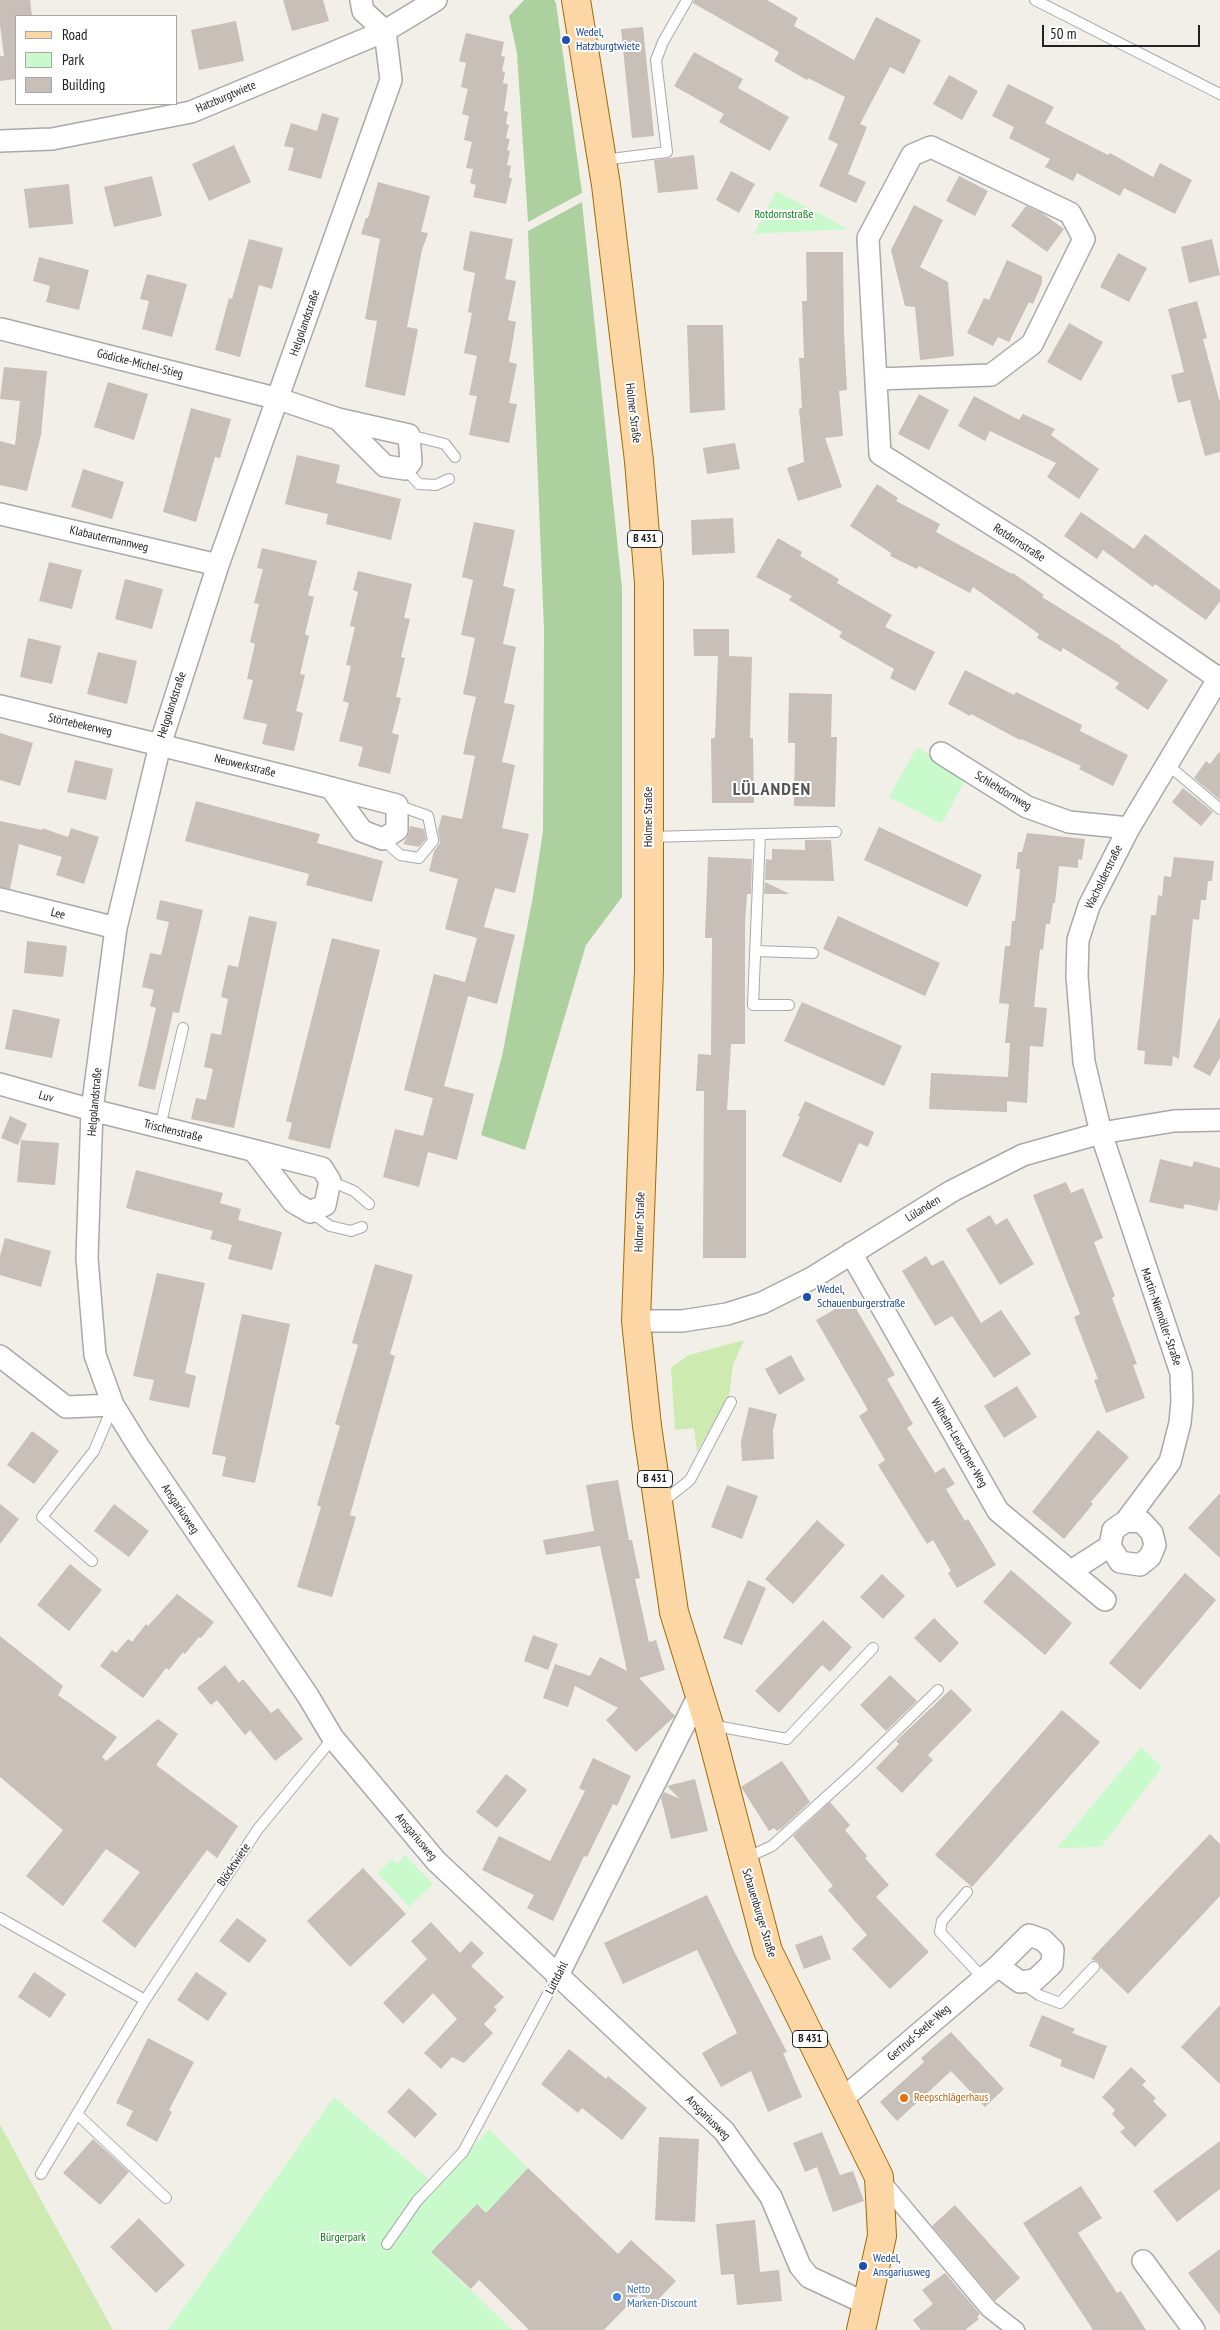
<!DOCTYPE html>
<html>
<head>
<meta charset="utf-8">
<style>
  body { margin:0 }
  #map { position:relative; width:1220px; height:2330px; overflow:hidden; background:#f2efe9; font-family:"PT Sans Narrow",sans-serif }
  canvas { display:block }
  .legend { position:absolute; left:15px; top:15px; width:162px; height:90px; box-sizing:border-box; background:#fff; border:1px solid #a7a7a7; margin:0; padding:6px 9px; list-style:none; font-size:15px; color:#222 }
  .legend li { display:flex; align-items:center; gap:10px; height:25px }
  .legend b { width:25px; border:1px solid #a7a7a7 }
  .scale { position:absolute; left:1042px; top:25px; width:158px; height:22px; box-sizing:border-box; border:2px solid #222; border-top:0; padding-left:6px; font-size:15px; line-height:18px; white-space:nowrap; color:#222; -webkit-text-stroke:4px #fff; paint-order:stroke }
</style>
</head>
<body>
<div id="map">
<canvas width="1220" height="2330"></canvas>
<ul class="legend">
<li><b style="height:6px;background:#fcd6a4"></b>Road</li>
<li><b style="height:14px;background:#c8facc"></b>Park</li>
<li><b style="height:14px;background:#c7bfb8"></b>Building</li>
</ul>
<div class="scale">50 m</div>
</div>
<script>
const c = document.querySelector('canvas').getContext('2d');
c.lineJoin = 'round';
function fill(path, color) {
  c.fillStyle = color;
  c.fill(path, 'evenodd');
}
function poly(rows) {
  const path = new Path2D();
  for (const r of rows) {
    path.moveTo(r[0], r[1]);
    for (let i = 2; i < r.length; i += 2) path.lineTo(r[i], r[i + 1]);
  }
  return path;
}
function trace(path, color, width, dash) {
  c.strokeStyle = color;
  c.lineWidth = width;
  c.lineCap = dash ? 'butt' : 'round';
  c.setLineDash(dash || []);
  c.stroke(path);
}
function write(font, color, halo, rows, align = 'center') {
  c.font = font + ' "PT Sans Narrow",sans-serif';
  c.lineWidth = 4;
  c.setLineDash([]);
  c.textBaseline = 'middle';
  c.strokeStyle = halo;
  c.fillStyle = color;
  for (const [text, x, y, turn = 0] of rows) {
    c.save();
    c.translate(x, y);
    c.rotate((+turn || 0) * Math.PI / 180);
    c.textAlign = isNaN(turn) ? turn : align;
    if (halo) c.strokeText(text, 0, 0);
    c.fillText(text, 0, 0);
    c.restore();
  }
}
fill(poly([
  [744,1340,733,1365,729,1396,697,1452,694,1428,675,1430,671,1367,689,1355],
  [0,2124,30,2180,113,2330,0,2330]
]), '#cdebb0');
fill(poly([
  [524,0,554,0,556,3,582,193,528,222,517,53,509,16],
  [582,202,622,588,622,897,586,945,525,1150,481,1135,502,1056,532,902,543,831,544,630,528,231]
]), '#add19e');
fill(poly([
  [776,191,848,229,754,234],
  [917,747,966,778,942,824,889,797],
  [1141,1747,1162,1767,1101,1847,1057,1848],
  [405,1855,433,1884,409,1907,378,1873,392,1859,397,1864],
  [334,2097,438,2187,489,2129,528,2168,486,2213,477,2204,431,2252,512,2330,168,2330]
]), '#c8facc');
fill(poly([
  [0,0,30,0,32,16,16,16,16,79,0,81,0,56,4,56,0,25],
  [283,0,323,0,329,21,292,31],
  [694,0,767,0,798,18,794,26,854,60,876,17,921,40,904,74,890,67,860,124,867,127,848,174,866,182,856,203,819,186,838,144,828,139,845,97,808,78,807,80,774,61,779,52,693,3],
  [236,21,244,61,199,70,191,30],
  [643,27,654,136,632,138,621,29],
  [466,33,504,42,501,56,505,57,502,71,505,72,503,83,508,84,504,111,508,112,506,124,509,125,506,138,510,139,507,150,510,151,507,165,511,166,509,178,512,178,506,204,473,197,476,185,470,183,473,169,466,168,472,142,464,140,469,116,462,114,468,89,461,87,466,63,459,61],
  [694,52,743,79,738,88,789,117,770,151,719,122,724,114,674,86],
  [949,75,978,91,962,120,933,104],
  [1008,84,1054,107,1045,123,1108,155,1110,153,1153,177,1160,163,1192,180,1175,214,1124,188,1120,196,1077,173,1073,181,1045,167,1050,159,1009,138,1014,127,992,116],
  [322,113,339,118,321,179,288,170,294,148,284,146,291,123,317,131],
  [234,145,251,182,209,201,192,164],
  [694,155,698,189,658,193,654,160],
  [731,171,755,184,739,213,716,200],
  [152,176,162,216,114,227,104,187],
  [959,176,988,191,975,216,946,201],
  [378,182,430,196,421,232,428,233,422,250,407,327,418,329,405,396,365,387,377,321,365,319,380,239,361,234,366,218,368,218],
  [69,184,73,224,29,228,24,189],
  [914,205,943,220,920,267,948,282,954,356,920,360,915,307,905,306,891,250],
  [1026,206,1042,213,1064,229,1047,252,1011,226],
  [470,231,513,239,505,279,516,281,508,320,516,322,509,362,517,364,509,403,517,404,509,443,469,435,477,396,469,395,477,356,464,353,472,313,468,312,475,273,463,270],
  [249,239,283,248,272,289,259,285,240,357,215,350,229,298,232,299],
  [1212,239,1220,275,1189,283,1181,247],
  [806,252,843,252,844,333,847,390,839,391,843,436,825,438,842,487,798,501,787,468,804,462,799,409,802,408,799,358,804,358,802,301,807,301],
  [1118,253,1147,268,1129,302,1100,287],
  [39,257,89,270,79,310,46,302,50,286,33,281],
  [1007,260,1042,276,1042,283,1033,304,1029,302,1009,342,998,337,993,346,967,333,984,298,989,300],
  [147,274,187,284,172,337,142,329,149,301,140,299],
  [1197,301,1207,338,1203,339,1220,403,1220,452,1205,456,1190,400,1178,403,1171,375,1184,372,1168,309],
  [1069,323,1103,342,1081,381,1047,362],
  [687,325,723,325,725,410,690,413],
  [4,367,47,371,41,435,27,491,0,485,0,441,15,445,20,401,0,399],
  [108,382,148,394,134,440,94,427],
  [919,394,949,410,929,450,898,434],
  [974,396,1019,420,1023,414,1055,429,1051,435,1099,469,1079,499,1047,477,1056,463,990,431,985,441,958,426],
  [191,408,231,419,220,458,215,457,196,522,163,512],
  [735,443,740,469,707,474,703,448],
  [297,455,340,465,336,483,401,499,391,540,326,524,328,514,285,504],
  [83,469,124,482,112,519,71,507],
  [877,484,898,498,896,501,940,524,936,532,1012,574,1013,573,1044,595,1042,597,1121,646,1120,647,1168,680,1148,710,1115,688,1119,683,1063,648,1061,652,1037,638,1039,634,973,587,970,593,919,566,917,569,890,556,891,553,850,526],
  [1081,512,1134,549,1145,534,1220,590,1220,601,1206,620,1155,584,1153,587,1103,550,1097,559,1064,536],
  [733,518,735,553,692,555,691,520],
  [474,522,515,530,503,586,515,589,503,644,516,647,504,703,515,705,502,762,515,765,502,828,529,834,515,893,495,888,484,927,515,935,497,1004,468,996,444,1086,474,1094,457,1160,428,1152,419,1187,383,1177,395,1129,423,1136,433,1098,404,1090,434,974,465,982,477,938,445,929,458,879,429,871,434,851,440,843,438,830,442,815,462,819,475,756,463,754,476,697,463,694,475,638,461,635,473,580,462,577],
  [778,538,802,552,800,556,839,579,837,583,892,615,885,627,935,652,915,691,890,678,894,669,839,637,842,632,789,600,792,596,756,577],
  [262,548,317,561,308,595,314,597,305,634,309,636,300,674,305,675,296,711,303,713,294,751,262,744,267,724,243,719,253,680,247,679,255,644,250,642,259,604,254,603,263,569,257,568],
  [49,562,82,570,72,609,39,601],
  [358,571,412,584,404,618,410,619,401,657,405,658,396,697,401,698,392,733,399,735,390,774,358,766,363,747,339,741,349,703,343,701,351,666,346,665,355,627,350,626,358,592,353,590],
  [125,579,163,589,152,629,115,619],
  [693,629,729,629,729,656,752,657,750,738,753,738,754,803,712,803,711,738,715,738,718,656,694,656],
  [28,638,61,646,52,684,20,677],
  [98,652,137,661,127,704,87,694],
  [965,670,1014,695,1016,692,1082,725,1080,731,1128,755,1113,786,1079,769,1081,766,1021,739,1020,740,971,714,970,716,948,704],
  [789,693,832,694,831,737,837,737,835,807,794,806,795,743,788,743],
  [0,733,33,743,20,786,0,780],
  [1220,751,1220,800,1194,778,1206,761,1210,764],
  [75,760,113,769,106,800,67,792],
  [1183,788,1213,812,1201,826,1172,802],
  [196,801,320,834,317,843,383,861,372,902,306,885,309,874,185,841],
  [0,821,42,830,42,828,68,837,71,828,99,837,84,884,56,875,62,857,19,844,10,889,0,887],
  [410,826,424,829,426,839,419,847,403,844,408,836],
  [879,827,982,875,967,907,864,860],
  [1027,833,1085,839,1082,860,1078,859,1078,868,1059,866,1055,903,1053,903,1050,924,1046,924,1043,950,1040,949,1034,1007,1047,1008,1043,1047,1030,1046,1027,1103,1007,1101,1007,1112,929,1109,931,1073,1008,1077,1010,1043,1005,1043,1009,1004,999,1003,1005,946,1010,946,1012,921,1015,921,1020,869,1016,869,1018,852,1022,852],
  [805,840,831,840,834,881,765,880,766,859,772,860,772,849,805,850],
  [708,857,752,859,751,894,747,894,745,923,745,1044,731,1044,727,1110,746,1110,746,1258,703,1258,704,1091,696,1091,698,1054,711,1055,712,938,705,938],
  [1174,857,1214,861,1212,881,1208,881,1206,900,1201,900,1199,920,1193,919,1179,1059,1173,1056,1172,1066,1144,1064,1145,1051,1137,1050,1151,915,1156,915,1158,895,1162,896,1164,876,1171,877],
  [765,882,790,894,764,894],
  [160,900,203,910,179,1013,173,1012,155,1090,138,1086,156,1008,150,1006,154,990,142,987,150,953,161,955,169,922,156,919],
  [249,916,277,922,234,1128,191,1119,196,1098,206,1100,213,1069,204,1067,211,1033,221,1035,228,999,221,997,228,965,238,967],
  [838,916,940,963,925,996,823,949],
  [332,938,380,950,330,1149,288,1139,292,1123,286,1121],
  [27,941,67,946,63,977,24,973],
  [802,1002,902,1046,884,1086,784,1041],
  [13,1009,60,1019,52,1058,5,1049],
  [1220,1017,1220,1058,1210,1076,1193,1067],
  [805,1101,874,1132,868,1147,859,1143,841,1183,782,1156,800,1117,798,1116],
  [10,1116,27,1124,18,1145,1,1138],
  [21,1140,59,1143,55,1185,17,1182],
  [1160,1159,1192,1167,1194,1161,1220,1168,1220,1198,1217,1211,1185,1204,1183,1209,1149,1202],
  [136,1170,223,1193,220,1203,241,1209,238,1220,282,1232,272,1270,228,1259,232,1245,210,1239,213,1231,126,1208],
  [1066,1182,1071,1193,1083,1188,1103,1238,1094,1242,1115,1296,1112,1298,1137,1364,1133,1365,1145,1398,1106,1413,1094,1380,1098,1379,1074,1317,1080,1314,1033,1195],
  [990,1215,996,1225,1007,1218,1034,1264,1000,1285,966,1229],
  [5,1238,51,1251,41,1287,0,1275,0,1256],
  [926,1256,932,1266,943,1260,981,1323,1001,1310,1031,1354,994,1378,952,1316,935,1326,902,1271],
  [375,1264,413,1275,390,1354,395,1356,350,1515,356,1517,332,1597,297,1587,321,1507,317,1505,340,1426,335,1424,358,1345,352,1343],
  [157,1273,205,1283,185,1373,196,1376,189,1408,149,1400,154,1380,133,1376],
  [851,1300,895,1375,887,1379,913,1424,907,1428,935,1473,944,1467,955,1484,946,1489,965,1521,968,1519,996,1565,957,1588,948,1573,951,1571,933,1540,927,1544,878,1465,885,1460,859,1416,868,1410,816,1320],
  [242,1314,290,1324,255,1483,222,1476,226,1457,212,1454],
  [791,1355,805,1380,779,1395,765,1369],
  [1017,1386,1037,1417,1004,1438,984,1406],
  [749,1407,777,1414,773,1430,774,1459,742,1461,741,1441],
  [1098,1430,1129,1457,1091,1502,1093,1504,1064,1539,1032,1512],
  [32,1431,59,1451,34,1484,7,1465],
  [618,1480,629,1540,632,1540,640,1578,635,1579,649,1642,656,1640,665,1670,639,1678,675,1716,636,1752,606,1720,618,1708,575,1686,568,1707,543,1698,555,1664,590,1676,600,1657,627,1671,600,1546,546,1555,543,1540,594,1531,586,1485],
  [727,1485,758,1496,742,1539,711,1527],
  [1220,1493,1220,1558,1188,1528],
  [0,1504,19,1519,0,1544],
  [114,1504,149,1531,129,1557,94,1531],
  [817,1520,845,1545,793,1604,765,1579],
  [70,1564,102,1590,69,1631,37,1605],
  [1011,1570,1072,1623,1045,1655,983,1602],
  [1185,1573,1216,1600,1140,1690,1109,1663],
  [882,1574,905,1596,883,1619,860,1597],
  [748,1580,766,1588,742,1645,723,1638],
  [177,1594,214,1622,201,1638,199,1637,185,1654,183,1652,169,1670,166,1668,143,1698,100,1666,112,1650,116,1653,128,1639,132,1642,146,1624,148,1626],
  [934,1618,959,1643,940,1663,914,1638],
  [823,1620,852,1647,830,1672,822,1665,779,1713,755,1691],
  [533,1635,558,1644,548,1670,524,1661],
  [0,1636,63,1686,58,1695,117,1737,102,1757,106,1761,158,1719,178,1734,156,1765,238,1826,217,1858,207,1850,135,1948,102,1921,140,1872,106,1849,63,1906,26,1876,63,1830,0,1777],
  [225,1665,239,1683,243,1679,271,1713,278,1708,303,1739,275,1761,250,1730,245,1735,217,1700,211,1705,197,1688],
  [890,1675,917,1701,886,1731,860,1705],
  [951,1689,972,1710,928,1755,933,1760,902,1793,876,1768,899,1744,896,1741],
  [1062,1710,1100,1742,972,1887,935,1855],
  [593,1758,631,1776,617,1806,613,1804,587,1857,584,1856,553,1921,527,1908,534,1895,482,1870,499,1836,550,1861,585,1791,579,1788],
  [782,1761,810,1802,783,1827,777,1831,774,1828,769,1831,741,1787],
  [506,1774,527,1790,497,1828,476,1812],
  [695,1779,708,1831,671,1839,661,1798,664,1792,680,1799,667,1786],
  [830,1802,850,1825,845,1830,867,1856,865,1858,889,1885,876,1897,929,1952,890,1989,852,1949,867,1935,828,1890,833,1886,793,1836],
  [1210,1834,1220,1844,1220,1896,1128,1994,1101,1968,1098,1962,1091,1959],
  [363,1868,406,1914,350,1967,307,1921],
  [707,1895,734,1951,787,2052,783,2053,802,2097,768,2112,751,2071,721,2087,702,2053,737,2033,697,1950,623,1984,604,1943],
  [237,1918,267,1940,249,1963,219,1941],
  [431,1922,460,1953,471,1941,484,1953,471,1966,504,1997,494,2007,497,2010,484,2024,493,2033,464,2063,452,2057,441,2069,424,2053,457,2019,433,1993,403,2024,383,2003,427,1959,411,1941],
  [822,1935,831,1959,804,1969,795,1945],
  [34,1972,66,1994,50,2018,18,1997],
  [196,1972,227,1993,208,2021,177,2000],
  [1220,2005,1220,2084,1181,2047],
  [1042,2015,1075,2029,1072,2033,1107,2046,1094,2079,1060,2066,1062,2060,1029,2046],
  [951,2032,1004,2089,985,2107,951,2071,897,2121,880,2102,924,2062,921,2058],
  [148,2038,194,2062,169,2110,172,2112,157,2142,126,2125,133,2111,116,2103],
  [569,2049,606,2079,608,2076,647,2108,622,2140,582,2108,578,2113,541,2084],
  [1131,2067,1146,2081,1142,2085,1156,2098,1153,2101,1167,2115,1135,2147,1120,2132,1125,2128,1112,2114,1115,2110,1102,2097],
  [409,2088,437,2114,415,2138,387,2112],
  [822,2132,840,2175,853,2171,864,2201,833,2212,817,2167,805,2172,793,2143],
  [659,2137,699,2139,695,2222,655,2220],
  [93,2139,129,2172,100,2205,63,2173],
  [1220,2141,1220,2189,1177,2222,1153,2191],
  [528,2168,618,2254,631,2240,676,2281,652,2306,639,2294,604,2330,529,2330,479,2280,471,2289,431,2252,477,2204,486,2213],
  [1081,2186,1102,2218,1078,2233,1117,2293,1121,2291,1146,2330,1093,2330,1023,2223],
  [955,2205,1020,2278,995,2301,932,2226],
  [139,2218,185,2265,156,2293,110,2247],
  [755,2220,760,2272,779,2270,782,2301,737,2305,734,2274,721,2275,716,2224],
  [1220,2249,1220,2315,1188,2273],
  [945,2273,980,2314,977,2317,979,2319,965,2330,921,2330,913,2320,933,2304,922,2290]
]), '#c7bfb8');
const service = poly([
  [1035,0,1220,94],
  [603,160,667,152,656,60,663,42,687,0],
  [409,435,445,444,455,457],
  [405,469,419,484,436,485,449,479],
  [1167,764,1220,809],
  [397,805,428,816,433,840],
  [760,834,753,1005,789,1005],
  [650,837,836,832],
  [383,839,400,855,419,858,433,841],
  [755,951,813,953],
  [160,1127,183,1028],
  [330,1181,354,1191,369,1204],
  [310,1212,330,1226,351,1231,362,1227],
  [661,1503,690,1480,731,1402],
  [92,1561,42,1517,94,1451,113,1406],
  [710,1725,787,1739,873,1648],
  [746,1858,772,1846,856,1770,938,1690],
  [967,1892,942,1921,940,1932,983,1978],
  [0,1918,145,2000],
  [1023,1984,1039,1995,1060,2003,1094,1967],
  [77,2114,166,2198],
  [41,2174,145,2000,258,1829,333,1738],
  [387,2244,417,2201,463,2152,557,1977]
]);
const pedestrian = poly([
  [880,2179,989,2309,1016,2330]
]);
const minor = poly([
  [361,0,363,11,385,31],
  [385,31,391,80,218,565,160,745,116,928,92,1110,87,1258,95,1355,113,1405,139,1447,308,1696,333,1738,436,1861,724,2131,771,2197,800,2266,809,2277,867,2304],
  [0,141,52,139,191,112,385,31,436,0],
  [1,329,279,399,338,419,409,435,411,462,405,469,385,466,338,419],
  [877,379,991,375,1032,344,1084,239,1070,213,931,147,912,155,868,238,880,454,1026,546,1218,678],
  [0,514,218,565],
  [0,706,160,745,308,782,397,805,397,830,383,839,362,831,331,788],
  [941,753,1027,807,1069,822,1129,828],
  [0,899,116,928],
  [0,1084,92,1110,252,1150,322,1168,330,1181,325,1205,310,1212,293,1202,254,1151],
  [851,1253,998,1511,1105,1600],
  [636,1321,682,1321,727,1314,762,1303,812,1278,952,1191,1023,1155,1101,1133,1174,1121,1220,1120],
  [0,1356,66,1407,113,1405],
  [1126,1521,1170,1462,1180,1423,1182,1401,1181,1373,1101,1133,1084,1062,1077,976,1078,940,1089,906,1129,828,1220,676],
  [1071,1571,1110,1546,1113,1530,1126,1521,1142,1522,1152,1533,1155,1545,1150,1557,1140,1565,1120,1562,1110,1546],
  [557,1977,699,1695],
  [840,2101,998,1966,1029,1935,1043,1940,1053,1950,1052,1964,1035,1980,1020,1982,998,1966],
  [1143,2261,1194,2330]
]);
const primary = poly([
  [576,0,606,185,639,461,649,583,649,970,636,1321,647,1426,674,1612,709,1725,768,1951,879,2177,882,2236,861,2330]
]);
trace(service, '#a9a9a9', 12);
trace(pedestrian, '#a9a9a9', 19);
trace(minor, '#a9a9a9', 24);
trace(primary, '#a06b00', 30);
trace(service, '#fff', 10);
trace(pedestrian, '#fff', 16);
trace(minor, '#fff', 21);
trace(primary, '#fcd6a4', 28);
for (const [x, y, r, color] of [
  [566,40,5,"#1a4fb4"],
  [807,1297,5,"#1a4fb4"],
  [904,2098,5,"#e8710a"],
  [863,2266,5,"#1a4fb4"],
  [617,2297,5,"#3f7fe0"]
]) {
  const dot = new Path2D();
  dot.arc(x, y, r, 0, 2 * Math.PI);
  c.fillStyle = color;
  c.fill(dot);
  trace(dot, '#fff', 2);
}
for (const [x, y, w] of [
  [645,539,35],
  [655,1479,35],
  [810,2039,35]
]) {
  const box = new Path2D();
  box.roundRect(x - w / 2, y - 8.5, w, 17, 4);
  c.fillStyle = '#fff';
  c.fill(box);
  trace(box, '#222', 1);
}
write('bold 11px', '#222', null, [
  ["B 431",645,539],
  ["B 431",655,1479],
  ["B 431",810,2039]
]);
write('12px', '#164399', '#fff', [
  ["Wedel,",576,33],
  ["Hatzburgtwiete",576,47],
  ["Wedel,",817,1290],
  ["Schauenburgerstraße",817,1304],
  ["Wedel,",873,2259],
  ["Ansgariusweg",873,2273]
], 'left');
write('12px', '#222', '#fff', [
  ["Hatzburgtwiete",226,97,-23],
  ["Helgolandstraße",305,323,-71],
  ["Gödicke-Michel-Stieg",140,364,14],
  ["Holmer Straße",633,413,83],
  ["Klabautermannweg",109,539,13],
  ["Rotdornstraße",1019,543,33],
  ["Helgolandstraße",172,705,-72],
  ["Störtebekerweg",80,725,13],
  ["Neuwerkstraße",245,766,14],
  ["Schlehdornweg",1003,791,31],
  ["Holmer Straße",649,817,-90],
  ["Wacholderstraße",1104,877,-64],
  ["Lee",58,914,14],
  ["Luv",46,1097,16],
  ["Helgolandstraße",95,1102,-85],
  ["Trischenstraße",173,1131,14],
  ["Lülanden",923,1209,-32],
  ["Holmer Straße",640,1222,-88],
  ["Martin-Niemöller-Straße",1161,1317,71],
  ["Wilhelm-Leuschner-Weg",959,1443,60],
  ["Ansgariusweg",180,1509,56],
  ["Ansgariusweg",416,1837,50],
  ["Blöcktwiete",234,1865,-56],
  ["Schauenburger Straße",759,1913,73],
  ["Lüttdahl",557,1978,-63],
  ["Gertrud-Seele-Weg",919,2033,-41],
  ["Ansgariusweg",708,2118,45]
]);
write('12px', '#0c8416', '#fff', [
  ["Rotdornstraße",784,215],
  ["Bürgerpark",343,2238]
]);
write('12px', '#c56008', '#fff', [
  ["Reepschlägerhaus",914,2098]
], 'left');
write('12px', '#366cbe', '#fff', [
  ["Netto",627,2290],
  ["Marken-Discount",627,2304]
], 'left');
c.letterSpacing = '1px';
write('bold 18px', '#555', '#fff', [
  ["LÜLANDEN",772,790]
]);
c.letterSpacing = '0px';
</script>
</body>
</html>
